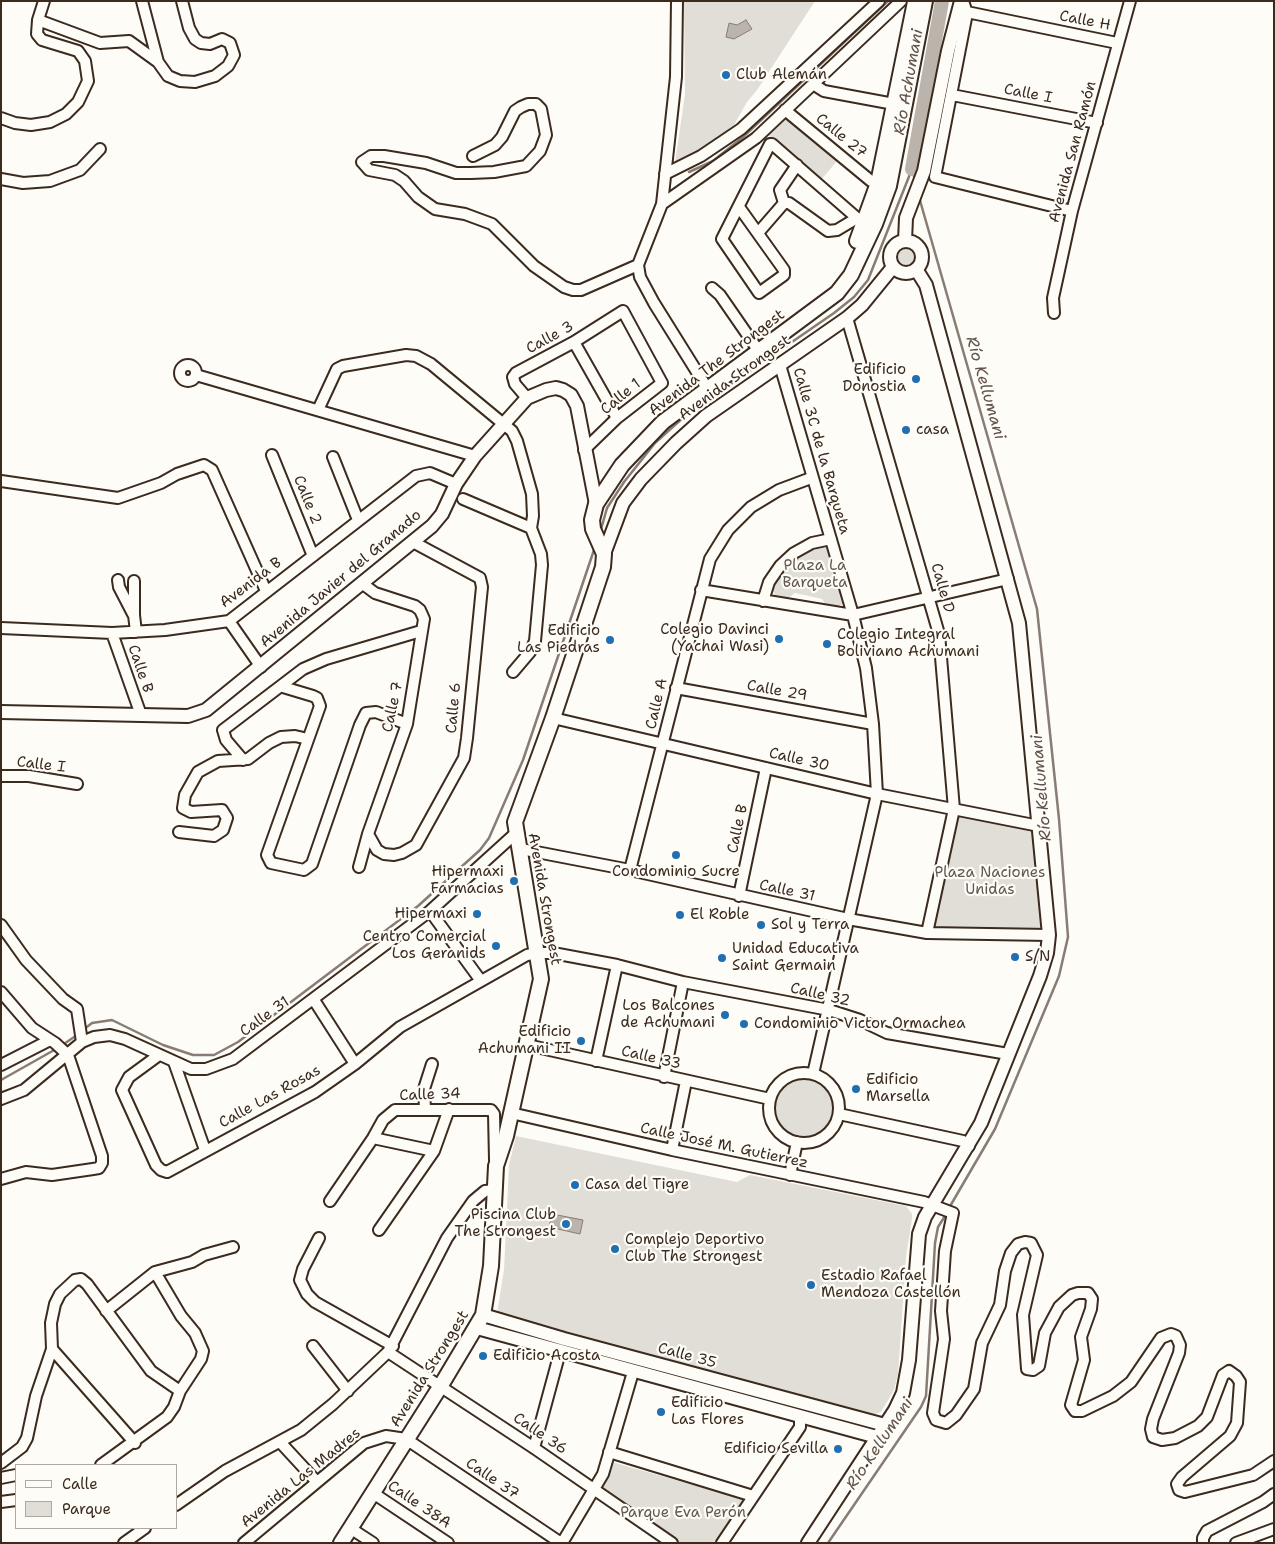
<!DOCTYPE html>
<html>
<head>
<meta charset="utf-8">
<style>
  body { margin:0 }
  #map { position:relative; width:1275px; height:1544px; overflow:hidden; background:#fdfcf7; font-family:"Shantell Sans",sans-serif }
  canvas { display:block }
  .frame { position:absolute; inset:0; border:2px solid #3b2a1e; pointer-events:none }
  .legend { position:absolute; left:15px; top:1464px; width:162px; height:65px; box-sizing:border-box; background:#fdfcf7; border:1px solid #afa8a0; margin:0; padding:6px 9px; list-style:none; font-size:15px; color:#3b2a1e }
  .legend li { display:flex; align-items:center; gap:10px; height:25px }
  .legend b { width:25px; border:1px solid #afa8a0 }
</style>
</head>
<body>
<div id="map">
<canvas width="1275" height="1544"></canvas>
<div class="frame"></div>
<ul class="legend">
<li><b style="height:6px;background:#fdfcf7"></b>Calle</li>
<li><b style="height:14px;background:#e1ded7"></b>Parque</li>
</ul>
</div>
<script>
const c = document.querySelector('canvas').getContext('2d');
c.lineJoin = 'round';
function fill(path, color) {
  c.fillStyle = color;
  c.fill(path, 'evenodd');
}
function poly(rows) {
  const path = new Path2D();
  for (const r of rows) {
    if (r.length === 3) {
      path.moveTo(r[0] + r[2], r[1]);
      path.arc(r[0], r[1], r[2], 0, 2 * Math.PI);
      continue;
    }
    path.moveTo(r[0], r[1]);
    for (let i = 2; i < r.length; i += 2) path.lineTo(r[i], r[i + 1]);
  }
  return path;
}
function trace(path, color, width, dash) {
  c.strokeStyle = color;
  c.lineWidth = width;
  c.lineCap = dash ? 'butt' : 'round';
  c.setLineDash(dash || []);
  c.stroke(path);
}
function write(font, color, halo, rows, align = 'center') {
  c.font = font + ' "Shantell Sans",sans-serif';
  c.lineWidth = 4.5;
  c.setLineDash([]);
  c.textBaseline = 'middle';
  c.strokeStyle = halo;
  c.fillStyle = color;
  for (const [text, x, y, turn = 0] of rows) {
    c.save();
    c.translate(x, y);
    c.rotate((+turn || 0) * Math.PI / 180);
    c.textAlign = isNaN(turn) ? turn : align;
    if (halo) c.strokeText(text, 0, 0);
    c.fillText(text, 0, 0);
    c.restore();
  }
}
fill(poly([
  [684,1,815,1,757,90,747,102,734,125,682,163,675,163,685,94],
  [784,116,837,161,821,180,767,134],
  [906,257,12],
  [819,547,824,547,832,552,844,598,843,604,836,607,826,605,822,599,795,593,787,599,777,598,772,590,786,566,796,558],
  [960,815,1030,830,1033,833,1042,926,1039,929,937,927,934,925,957,818],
  [804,1108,29],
  [516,1136,737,1182,750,1175,906,1206,912,1214,912,1219,906,1257,898,1374,894,1390,881,1412,871,1416,790,1395,705,1369,587,1339,497,1313,504,1270,509,1165],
  [612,1462,693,1485,714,1490,717,1489,746,1499,746,1503,724,1531,718,1543,676,1543,600,1493]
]), '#e1ded7');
const water = poly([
  [746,20,752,29,734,39,726,37,729,23,737,25,746,20],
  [552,1214,583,1220,580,1234,549,1227,552,1214]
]);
fill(water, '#bbb4ad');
trace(water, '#887d74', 1);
trace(poly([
  [912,169,915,180],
  [689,172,713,161,743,137,888,1],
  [919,197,1037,609,1059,819,1068,937,1059,976,995,1129,949,1208],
  [600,533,607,508,624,482,655,443,686,415,834,313,854,297,868,280,912,169],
  [83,1030,92,1023,112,1020,163,1045,193,1055,214,1055,238,1042,418,906,480,850,489,838,523,760,595,547],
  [61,1046,77,1035],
  [1,1080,56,1049],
  [828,1543,921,1407,926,1396,935,1243,938,1227,947,1213]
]), '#887d74', 2.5);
trace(poly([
  [912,169,942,1]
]), '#bbb4ad', 14);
const minor = poly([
  [142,1,158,62],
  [677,1,676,77,662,204,638,265,640,277,654,303,707,388],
  [963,1,967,13,935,177,1072,211],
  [962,11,1117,43],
  [38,20,100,43,129,41,158,62,168,76,180,81,195,82,215,76,228,66,234,55,230,43,222,39,210,44,201,43,195,39,189,28,182,1],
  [813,84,824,91,894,104],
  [952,95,1097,123],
  [785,110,871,181,878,183],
  [1,118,15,123,31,125,50,122,66,114,78,102,88,81,85,61,78,51,42,40,37,34,38,20,44,1],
  [473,156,495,145,502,137,515,111,521,107,528,104,536,104,541,109,546,135,540,151,526,166,494,172,471,173,456,173,426,163,384,156,371,156,362,162,369,170,395,175,404,181,418,197,435,209,465,214,492,224,534,266,564,287,573,290,581,290,638,265],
  [665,174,701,156,741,129,879,1],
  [1,179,23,183,50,181,80,170,100,149],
  [784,203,780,190,797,165],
  [662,204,756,138,901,1],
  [739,207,784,270,784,275,759,293,722,239,770,144,772,144,857,218],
  [758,233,784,203,789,203,828,231,837,230,857,218,862,220],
  [712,288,720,295,758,350],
  [1054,313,1053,298,1072,211,1130,1],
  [847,318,939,634,954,809,927,933],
  [574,342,617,418],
  [188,373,8],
  [780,365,853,615,866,668,873,724,877,794,813,1074],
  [196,375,475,456],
  [527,398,515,384,513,377,516,373,574,342,623,311,662,383,617,418,584,450],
  [318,410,337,369,343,366,406,355,416,356,431,364,512,431,517,441,532,494,533,516,531,528,541,554,542,565,535,641,530,652,513,672],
  [272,455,313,556],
  [333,457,358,520],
  [1,481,118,498,161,483,177,474,204,465,212,470,266,591],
  [463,499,531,528],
  [118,580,119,587,133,614],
  [134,581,134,615,136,632],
  [701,590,853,615,1008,579],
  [763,601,769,582,780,566,794,553,812,543,831,539],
  [229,621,261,667],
  [1,628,112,633,165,630,229,621,416,476,430,473,456,484],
  [112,633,141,715],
  [283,687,313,696,317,698,320,706,267,855,271,863,304,870,312,864,360,725,366,713,376,712,407,724],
  [676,688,873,724],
  [553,718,877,794,1039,826],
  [243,760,226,740,223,730,303,669,326,659,421,631],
  [1,776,29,776,77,784],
  [179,832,214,836,223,830,227,818,222,810,191,812,183,808,185,795,198,772,218,761,248,759,269,743,281,737,295,736,308,739],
  [368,834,377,850,384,854,394,855,402,853,416,845,464,758,467,738,482,587,480,578,413,542],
  [521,849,630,870,848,919,927,933,1049,935],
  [359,867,368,834,407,724,424,619,420,610,415,606,375,593,363,584],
  [630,870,710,559,728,530,751,507,779,490,811,478],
  [739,896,766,768],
  [430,911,481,981],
  [1,925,26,960,63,999,77,1009,82,1042],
  [1,992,32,1028,55,1043,68,1055,102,1156,102,1163,99,1168,93,1169,52,1175,26,1172,1,1179],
  [314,1000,355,1064],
  [527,1045,770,1099],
  [159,1055,129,1077,122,1090,156,1165,161,1170,167,1172,315,1092,355,1064,400,1027,527,955,537,953,553,953,617,965,683,982,829,1010,860,1020,887,1033,1008,1054],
  [596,1061,617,965],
  [174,1062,205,1150],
  [1,1065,50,1040],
  [804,1108,35],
  [664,1077,683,982],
  [1,1099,24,1090,82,1042,94,1037,110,1035,125,1039,191,1069,206,1069,233,1059,430,911,516,833],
  [425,1109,424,1089,432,1064],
  [511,1113,672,1150,924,1202,953,1213,945,1251,941,1311,944,1339,933,1413,936,1420,946,1423,956,1415,974,1389,982,1343,1000,1305,1005,1271,1011,1253,1018,1244,1025,1242,1031,1243,1037,1255,1023,1315,1027,1369,1033,1370,1039,1366,1045,1333,1059,1307,1072,1295,1078,1293,1088,1293,1092,1299,1091,1309,1081,1337,1084,1360,1071,1405,1075,1411,1082,1411,1113,1396,1131,1382,1161,1338,1171,1334,1176,1336,1180,1345,1179,1353,1153,1419,1151,1429,1153,1437,1162,1440,1175,1438,1198,1426,1207,1417,1223,1375,1229,1371,1236,1376,1240,1382,1237,1423,1230,1436,1182,1477,1177,1484,1179,1490,1185,1492,1253,1475,1274,1461],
  [839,1114,963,1141,969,1146],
  [373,1138,434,1151],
  [672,1150,686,1081],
  [790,1175,797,1142],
  [330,1201,373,1138,383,1120,395,1110,491,1110,494,1114,495,1160],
  [379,1230,434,1151,449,1109],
  [319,1238,303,1269,300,1280,307,1294,315,1302,393,1346],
  [106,1311,155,1272,192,1262,204,1255,233,1247],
  [313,1346,348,1391],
  [52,1349,135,1443],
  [388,1352,534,1448,672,1543],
  [280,1442,316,1481],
  [534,1448,560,1352],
  [609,1452,753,1496],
  [1,1463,22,1447,27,1438,36,1396,52,1349,51,1323,55,1304,60,1294,75,1280,81,1279,87,1284,151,1371,180,1391],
  [101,1465,167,1417,174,1407,180,1391,201,1359,203,1351,195,1333,181,1316,155,1272],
  [1,1478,16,1475],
  [373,1493,448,1543],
  [1,1502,16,1500],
  [176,1505,225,1471,301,1430,333,1404,388,1352,447,1238,473,1201,485,1191,495,1190],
  [350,1528,373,1543],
  [124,1543,145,1528],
  [244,1543,364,1443,386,1436,406,1439,561,1543],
  [562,1543,603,1474,633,1372],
  [722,1543,800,1427,800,1416],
  [1203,1543,1203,1538,1207,1531,1263,1502,1274,1494],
  [1236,1543,1274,1529]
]);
const tertiary = poly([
  [906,257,16],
  [905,241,906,218,924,171,948,51,961,1],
  [604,554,623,503,641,479,676,443,706,416,847,318,862,305,893,267],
  [1,712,188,716,206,710,432,526,442,514,456,484,475,456,527,398,546,390,556,388,563,390,571,395,577,406,596,504],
  [483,1315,564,1339,885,1425],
  [477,1328,877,1437],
  [808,1543,895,1410,903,1393,909,1360,919,1234,925,1217,981,1123,1040,976,1047,953,1049,935,1019,623,926,285,916,269]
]);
const secondary = poly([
  [857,241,878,183,915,2],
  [341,1543,440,1387,483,1315,491,1266,496,1166,506,1136,541,979,515,822,553,718,603,567,604,554,593,529,592,520,596,504,622,465,663,422,837,293,851,275,875,224,889,186,925,1]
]);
trace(minor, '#3b2a1e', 14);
trace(tertiary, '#3b2a1e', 16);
trace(secondary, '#3b2a1e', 18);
trace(minor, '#fdfcf7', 10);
trace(tertiary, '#fdfcf7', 12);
trace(secondary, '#fdfcf7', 14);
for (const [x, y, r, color] of [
  [726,75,5,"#1f6fb2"],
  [916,379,5,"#1f6fb2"],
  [906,430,5,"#1f6fb2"],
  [779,639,5,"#1f6fb2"],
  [610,640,5,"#1f6fb2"],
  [827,644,5,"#1f6fb2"],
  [676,855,5,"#1f6fb2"],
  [514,881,5,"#1f6fb2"],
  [477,914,5,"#1f6fb2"],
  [680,915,5,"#1f6fb2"],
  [761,925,5,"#1f6fb2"],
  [496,946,5,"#1f6fb2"],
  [1015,957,5,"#1f6fb2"],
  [722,958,5,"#1f6fb2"],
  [725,1015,5,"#1f6fb2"],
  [744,1024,5,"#1f6fb2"],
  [581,1041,5,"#1f6fb2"],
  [856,1089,5,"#1f6fb2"],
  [575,1185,5,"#1f6fb2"],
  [566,1224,5,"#1f6fb2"],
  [615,1249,5,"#1f6fb2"],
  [811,1285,5,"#1f6fb2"],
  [483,1356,5,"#1f6fb2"],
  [661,1412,5,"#1f6fb2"],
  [838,1449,5,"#1f6fb2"]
]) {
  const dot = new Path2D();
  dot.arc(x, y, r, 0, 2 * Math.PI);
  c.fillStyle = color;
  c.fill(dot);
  trace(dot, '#fdfcf7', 2);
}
write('15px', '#3b2a1e', '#fdfcf7', [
  ["Calle H",1085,21,11],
  ["Calle I",1028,94,11],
  ["Calle 27",841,136,39],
  ["Avenida San Ramón",1073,152,-75],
  ["Calle 3",550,338,-29],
  ["Avenida The Strongest",717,363,-37],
  ["Avenida Strongest",735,378,-36],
  ["Calle 1",621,397,-40],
  ["Calle 3C de la Barqueta",821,451,74],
  ["Calle 2",307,500,68],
  ["Avenida Javier del Granado",341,579,-40],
  ["Avenida B",251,583,-37],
  ["Calle D",942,588,74],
  ["Calle B",140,669,71],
  ["Calle 29",777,691,10],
  ["Calle A",657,704,-77],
  ["Calle 7",393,707,-78],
  ["Calle 6",454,708,-85],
  ["Calle 30",799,760,13],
  ["Calle I",41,765,7],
  ["Calle B",738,829,-78],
  ["Calle 31",787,891,12],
  ["Avenida Strongest",544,899,80],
  ["Calle 32",820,995,13],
  ["Calle 31",265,1017,-36],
  ["Calle 33",651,1058,13],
  ["Calle 34",430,1095,-2],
  ["Calle Las Rosas",270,1097,-29],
  ["Calle José M. Gutierrez",724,1146,12],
  ["Calle 35",687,1356,15],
  ["Avenida Strongest",430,1369,-58],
  ["Calle 36",540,1434,34],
  ["Avenida Las Madres",301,1478,-39],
  ["Calle 37",492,1479,34],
  ["Calle 38A",419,1505,34]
]);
write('15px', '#3b2a1e', '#fdfcf7', [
  ["Club Alemán",736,75],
  ["Edificio",906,370,"right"],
  ["Donostia",906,387,"right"],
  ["casa",916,430],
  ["Colegio Davinci",769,630,"right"],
  ["(Yachai Wasi)",769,647,"right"],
  ["Edificio",600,631,"right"],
  ["Las Piedras",600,648,"right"],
  ["Colegio Integral",837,635],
  ["Boliviano Achumani",837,652],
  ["Hipermaxi",504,872,"right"],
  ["Farmacias",504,889,"right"],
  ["Condominio Sucre",676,872,"center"],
  ["Hipermaxi",467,914,"right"],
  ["El Roble",690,915],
  ["Sol y Terra",771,925],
  ["Centro Comercial",486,937,"right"],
  ["Los Geranids",486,954,"right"],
  ["Unidad Educativa",732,949],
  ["Saint Germain",732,966],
  ["S/N",1025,957],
  ["Los Balcones",715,1006,"right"],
  ["de Achumani",715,1023,"right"],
  ["Condominio Victor Ormachea",754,1024],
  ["Edificio",571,1032,"right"],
  ["Achumani II",571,1049,"right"],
  ["Edificio",866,1080],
  ["Marsella",866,1097],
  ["Casa del Tigre",585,1185],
  ["Piscina Club",556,1215,"right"],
  ["The Strongest",556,1232,"right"],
  ["Complejo Deportivo",625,1240],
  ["Club The Strongest",625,1257],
  ["Estadio Rafael",821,1276],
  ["Mendoza Castellón",821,1293],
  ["Edificio Acosta",493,1356],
  ["Edificio",671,1403],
  ["Las Flores",671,1420],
  ["Edificio Sevilla",828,1449,"right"]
], 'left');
write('15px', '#64574c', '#fdfcf7', [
  ["Plaza La",815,566],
  ["Barqueta",815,583],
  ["Plaza Naciones",990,873],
  ["Unidas",990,890],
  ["Parque Eva Perón",683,1513]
]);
write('italic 16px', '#615349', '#fdfcf7', [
  ["Río Achumani",909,82,-80],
  ["Río Kellumani",985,388,74],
  ["Río Kellumani",1042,788,-95],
  ["Río Kellumani",880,1444,-56]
]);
</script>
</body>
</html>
